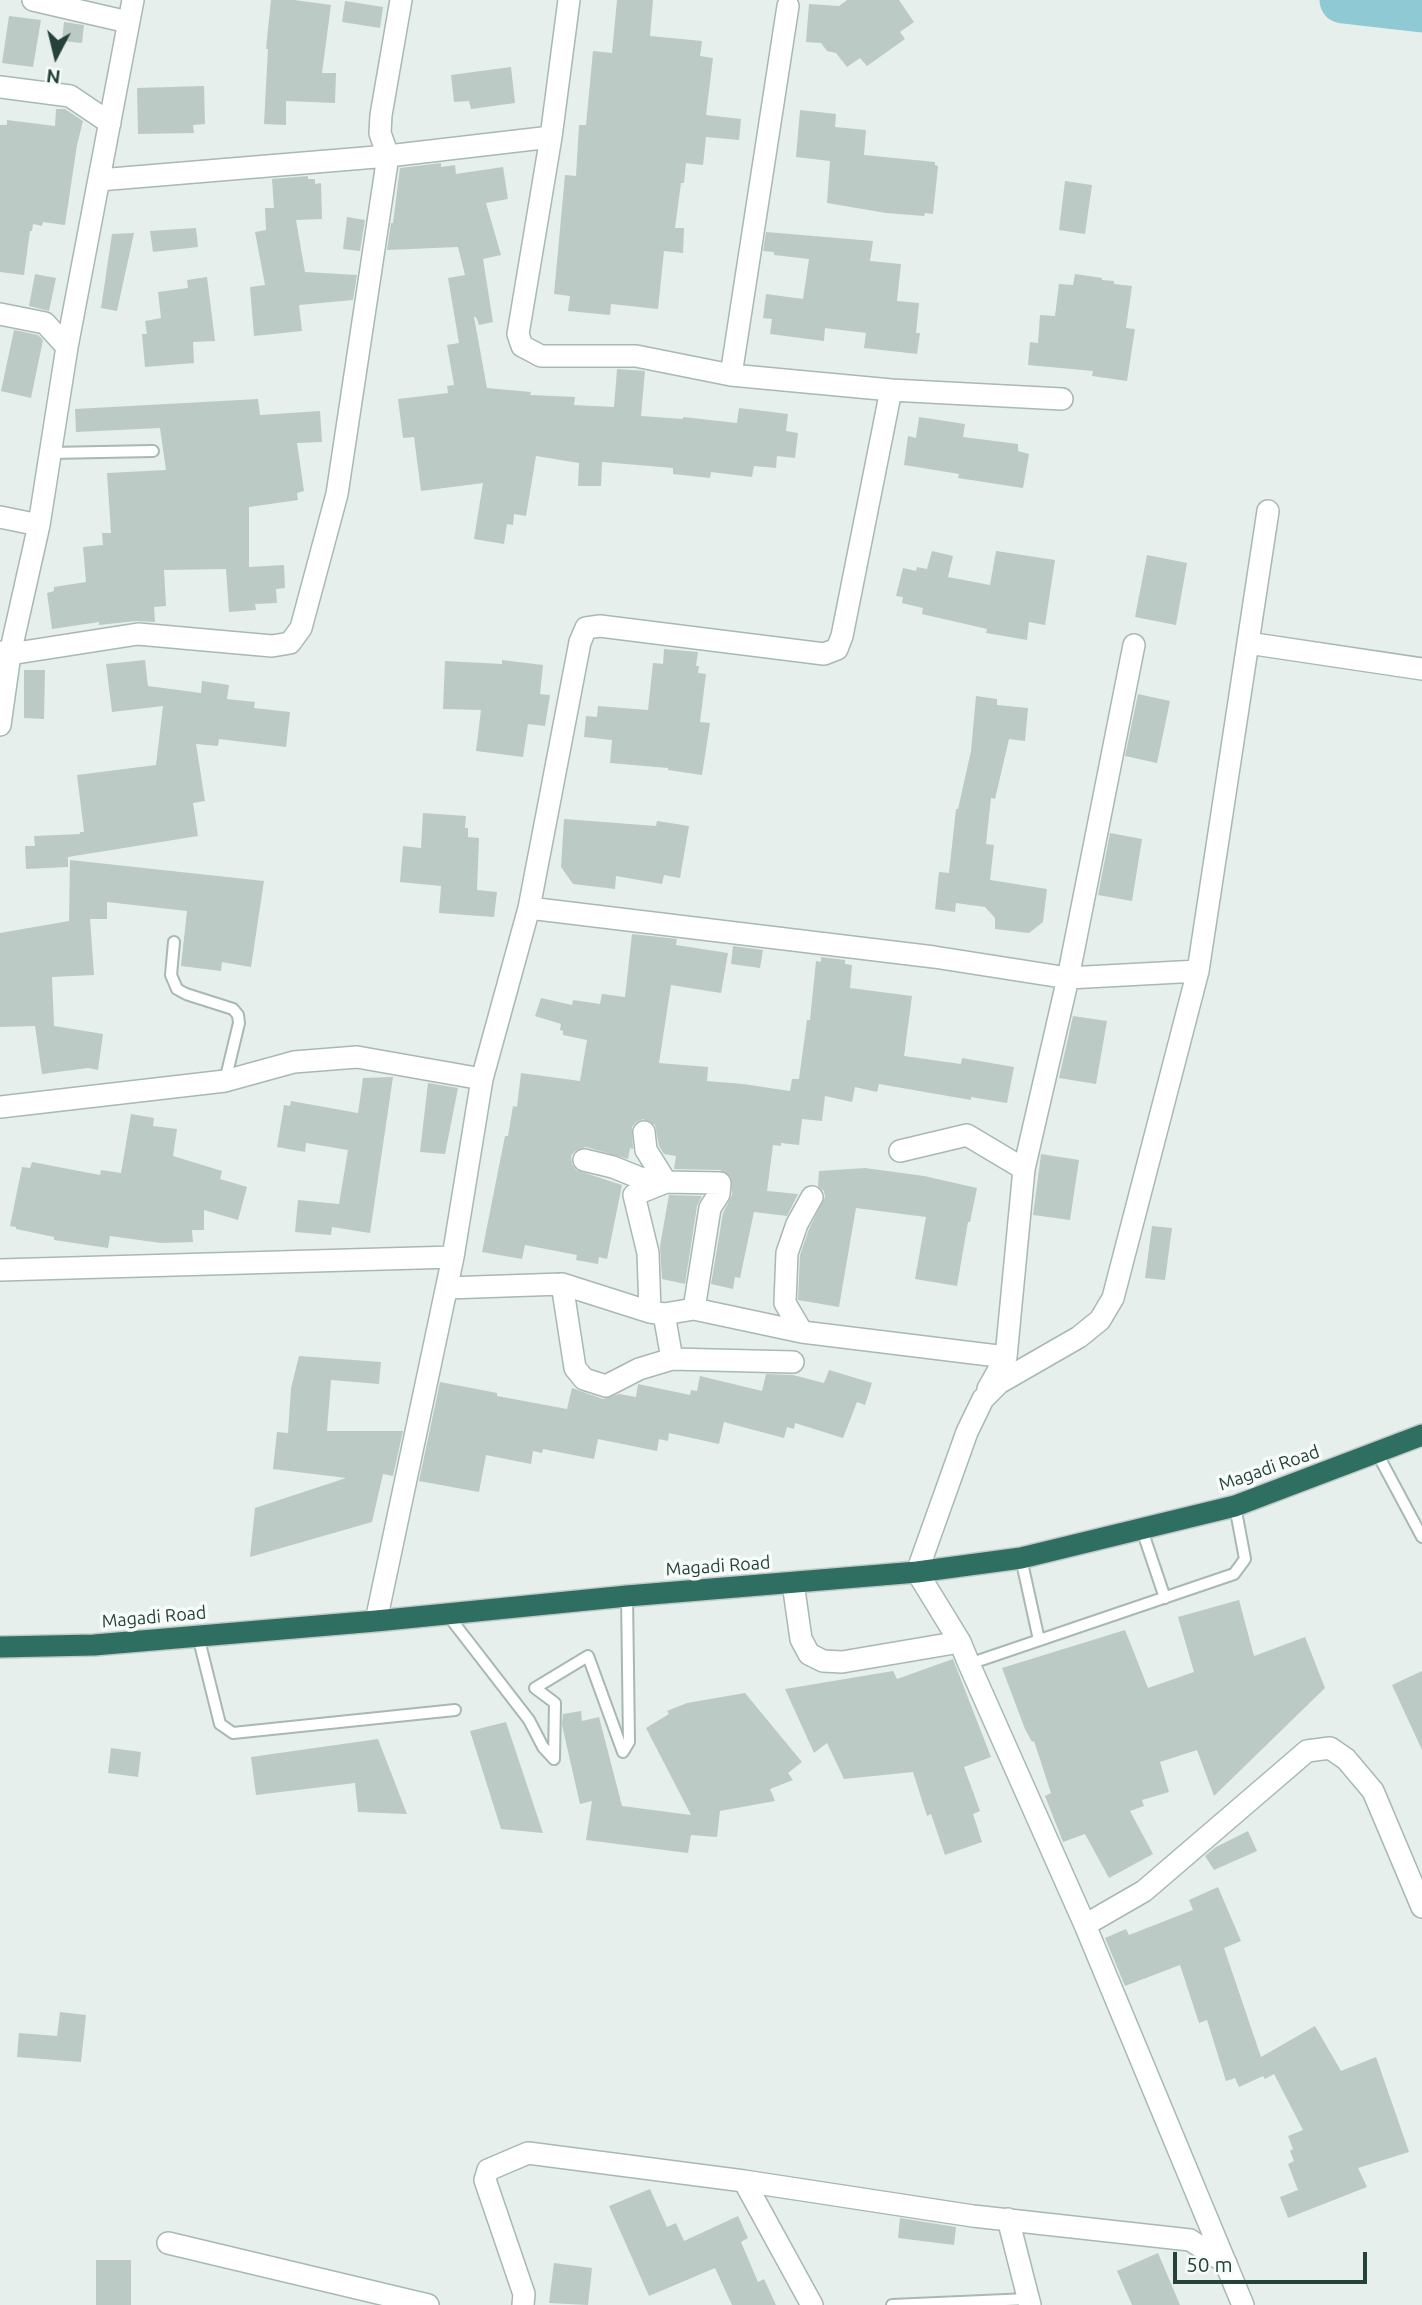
<!DOCTYPE html>
<html>
<head>
<meta charset="utf-8">
<style>
  body { margin:0 }
  #map { position:relative; width:1422px; height:2305px; overflow:hidden; background:#e6efeb; font-family:Ubuntu,sans-serif }
  canvas { display:block }
  .north { position:absolute; left:21px; top:21px; width:70px; height:70px; -webkit-text-stroke:5px #f7fbf9; paint-order:stroke; rotate:187deg; font-size:19px; font-weight:700; line-height:28px; text-align:center; color:#24423a }
  .north::after { content:''; display:block; margin:auto; width:24px; height:32px; background:#24423a; clip-path:polygon(50% 0,100% 100%,50% 72%,0 100%) }
  .scale { position:absolute; left:1173px; top:2252px; width:194px; height:32px; box-sizing:border-box; border:4px solid #24423a; border-top:0; padding-left:9px; font-size:21px; line-height:24px; white-space:nowrap; color:#24423a; -webkit-text-stroke:5px #f7fbf9; paint-order:stroke }
</style>
</head>
<body>
<div id="map">
<canvas width="1422" height="2305"></canvas>
<div class="north">N</div>
<div class="scale">50 m</div>
</div>
<script>
const c = document.querySelector('canvas').getContext('2d');
c.lineJoin = 'round';
function poly(rows) {
  const path = new Path2D();
  for (const r of rows) {
    path.moveTo(r[0], r[1]);
    for (let i = 2; i < r.length; i += 2) path.lineTo(r[i], r[i + 1]);
  }
  return path;
}
function trace(path, color, width, dash) {
  c.strokeStyle = color;
  c.lineWidth = width;
  c.lineCap = dash ? 'butt' : 'round';
  c.setLineDash(dash || []);
  c.stroke(path);
}
function fill(path, color) {
  c.fillStyle = color;
  c.fill(path, 'evenodd');
}
function write(font, color, halo, rows, align = 'center') {
  c.font = font + ' Ubuntu,sans-serif';
  c.lineWidth = 7;
  c.setLineDash([]);
  c.textBaseline = 'middle';
  c.strokeStyle = halo;
  c.fillStyle = color;
  for (const [text, x, y, turn = 0] of rows) {
    c.save();
    c.translate(x, y);
    c.rotate((+turn || 0) * Math.PI / 180);
    c.textAlign = isNaN(turn) ? turn : align;
    if (halo) c.strokeText(text, 0, 0);
    c.fillText(text, 0, 0);
    c.restore();
  }
}
trace(poly([
  [1343,0,1422,9]
]), '#8ec9d4', 47);
fill(poly([
  [271,0,294,0,331,5,322,73,336,73,335,103,286,101,286,125,264,124,268,49,266,49],
  [617,0,653,0,650,36,702,41,700,56,713,58,706,115,741,119,739,140,706,137,703,165,686,163,684,183,681,183,675,228,684,228,683,253,664,251,658,309,611,304,610,315,568,311,570,296,554,294,565,175,576,176,579,125,586,125,593,51,612,53],
  [847,0,899,0,914,22,900,32,905,39,867,66,860,58,847,67,836,53,827,51,821,43,806,42,809,4,839,6],
  [345,1,383,7,380,28,342,22],
  [9,16,41,20,33,67,2,63],
  [64,22,84,25,82,43,62,41],
  [511,67,515,103,471,109,469,101,454,102,451,75],
  [204,86,205,124,193,125,194,133,138,134,137,88],
  [56,109,65,109,83,121,77,145,65,225,43,222,42,226,33,224,32,231,30,231,24,275,0,272,0,125,7,125,7,120,55,126],
  [800,110,836,114,835,127,866,130,864,155,935,162,935,165,938,166,933,214,925,213,924,216,886,213,827,203,830,161,796,157],
  [441,163,441,167,455,165,456,174,503,167,508,199,486,203,501,255,483,259,493,322,479,325,476,317,474,317,487,388,531,392,530,395,575,397,574,405,614,407,617,369,645,371,641,416,683,419,683,417,737,423,739,408,788,414,786,431,798,433,795,458,777,456,776,468,754,466,752,477,711,472,710,478,673,474,673,468,602,462,601,486,578,486,579,463,536,456,526,516,514,514,513,525,507,524,504,544,474,539,483,483,421,491,414,437,403,438,398,399,448,393,447,386,454,385,447,345,459,343,448,278,465,275,458,247,387,250,391,223,393,223,400,168],
  [308,176,308,179,315,179,315,184,321,183,322,219,296,220,305,272,357,275,353,300,299,305,302,331,254,336,250,287,265,285,255,232,266,230,265,208,274,208,272,179],
  [1065,181,1092,185,1085,234,1059,230],
  [347,217,365,220,360,251,343,249],
  [196,228,198,247,153,252,150,231],
  [766,232,873,241,870,261,901,264,897,301,919,303,916,333,920,333,917,354,864,348,866,333,825,328,824,341,770,334,772,319,763,318,766,294,803,299,809,259,774,255,774,252,763,251],
  [134,233,117,311,101,308,112,234],
  [35,274,56,278,49,311,29,306],
  [1075,274,1102,278,1102,280,1114,281,1114,284,1132,286,1126,328,1135,329,1127,381,1092,376,1093,371,1028,365,1030,342,1038,343,1040,315,1055,316,1059,284,1073,285],
  [207,277,215,341,193,342,194,363,145,367,142,334,147,334,145,321,161,318,158,292,188,288,187,280],
  [14,330,38,335,43,340,31,398,1,391],
  [258,399,260,415,320,411,322,442,297,443,304,491,297,493,298,500,249,507,249,567,284,565,285,588,276,589,277,603,255,604,256,610,229,612,226,569,164,570,166,606,154,607,155,622,136,621,99,625,99,622,52,629,47,593,54,591,54,587,86,582,83,547,103,545,102,533,111,533,107,473,166,470,160,428,76,432,75,409],
  [919,417,965,424,963,437,1018,444,1018,451,1029,454,1023,488,958,478,959,474,904,465,908,436,916,438],
  [932,551,953,556,948,577,990,585,996,551,1055,560,1045,625,1029,622,1027,640,986,633,987,629,922,614,923,608,902,603,903,597,896,596,903,568,916,571,917,567,927,569],
  [1147,555,1187,563,1176,625,1135,617],
  [664,649,698,652,696,666,699,666,698,673,706,674,700,722,710,723,702,775,668,770,668,768,610,763,612,740,584,737,586,716,597,717,598,706,648,710,653,663,663,664],
  [145,660,148,686,201,693,202,681,229,685,227,699,255,702,254,708,290,712,286,747,219,739,218,746,196,744,205,801,193,803,198,836,68,857,68,867,26,869,25,846,35,846,34,836,80,834,80,832,84,832,77,775,156,765,163,706,112,712,106,664],
  [502,660,543,665,540,694,550,695,545,726,528,724,523,757,476,751,481,710,443,709,445,661,502,664],
  [24,670,45,670,44,719,24,718],
  [1138,694,1170,701,1157,763,1125,756],
  [976,696,997,699,997,705,1028,708,1025,741,1009,739,995,799,991,798,986,844,994,845,990,880,1047,889,1043,922,1029,933,995,929,995,918,985,907,956,903,955,912,935,909,939,872,949,873,956,809,958,809,971,751],
  [423,813,466,816,465,828,468,828,468,837,479,838,477,890,497,892,494,917,439,913,441,886,400,882,403,846,421,848],
  [564,819,656,826,657,821,689,826,680,878,664,875,662,884,616,876,615,889,573,884,561,867],
  [1110,833,1142,839,1132,901,1098,895],
  [70,860,264,881,251,967,222,962,221,971,181,966,187,911,107,902,107,919,90,919,94,975,52,977,54,1026,103,1034,98,1070,88,1068,42,1074,35,1026,0,1027,0,933,69,921],
  [632,934,677,939,676,945,728,953,721,993,671,985,659,1063,708,1067,707,1081,743,1084,790,1091,792,1079,799,1079,807,1020,810,1020,816,961,821,962,821,957,845,960,845,964,852,965,850,988,912,996,904,1056,961,1064,962,1058,1014,1067,1007,1103,971,1097,971,1100,879,1084,877,1092,855,1087,852,1102,825,1096,822,1121,802,1119,799,1145,781,1143,781,1146,773,1145,767,1191,798,1194,787,1216,754,1212,740,1278,735,1277,733,1289,711,1284,723,1213,732,1195,731,1177,720,1170,674,1169,676,1156,664,1154,659,1146,655,1125,643,1119,636,1122,632,1127,633,1149,630,1148,628,1159,586,1147,575,1151,571,1156,572,1164,576,1170,622,1185,607,1259,599,1257,598,1264,576,1260,577,1255,525,1245,522,1259,482,1252,505,1136,508,1136,513,1106,517,1107,521,1073,580,1081,587,1040,563,1035,563,1031,560,1030,561,1024,535,1016,541,998,572,1005,573,1000,600,1004,602,994,625,997],
  [733,946,763,950,760,968,731,964],
  [1073,1016,1107,1021,1096,1084,1059,1078],
  [393,1077,370,1233,332,1227,331,1235,295,1232,298,1200,339,1204,348,1150,306,1143,305,1152,277,1147,284,1105,290,1106,291,1101,358,1113,363,1078],
  [428,1083,458,1088,445,1154,420,1152],
  [131,1114,154,1118,153,1126,177,1129,173,1156,222,1171,220,1179,247,1187,238,1220,204,1210,204,1230,192,1230,193,1242,161,1243,110,1236,108,1248,54,1240,54,1237,16,1229,16,1227,10,1226,22,1167,30,1168,32,1162,100,1175,101,1170,121,1173],
  [1041,1154,1079,1160,1070,1220,1033,1215],
  [865,1168,924,1176,977,1188,970,1222,968,1222,957,1286,915,1279,926,1217,856,1208,839,1307,798,1300,800,1255,809,1229,825,1197,824,1191,818,1186,819,1171],
  [669,1195,702,1196,697,1206,685,1284,662,1279,660,1246],
  [1152,1226,1172,1228,1165,1280,1145,1278],
  [299,1356,381,1362,379,1384,331,1380,327,1431,403,1431,393,1476,383,1474,372,1522,250,1557,255,1508,346,1478,273,1469,277,1432,288,1433,291,1388],
  [829,1370,872,1383,865,1405,857,1402,843,1438,795,1423,794,1429,787,1427,784,1438,724,1422,719,1444,669,1433,668,1441,659,1439,657,1451,598,1439,594,1459,543,1449,542,1453,533,1451,531,1464,486,1455,479,1492,419,1481,440,1382,497,1393,497,1396,567,1409,572,1388,603,1399,619,1394,636,1397,638,1384,690,1395,691,1390,697,1391,700,1376,762,1391,766,1374,793,1375,824,1383],
  [1239,1600,1254,1656,1305,1637,1325,1688,1214,1796,1197,1750,1160,1762,1169,1792,1142,1800,1144,1806,1130,1811,1153,1854,1109,1878,1085,1834,1063,1842,1045,1796,1051,1793,1034,1741,1032,1742,1025,1729,1002,1668,1125,1630,1148,1688,1194,1672,1178,1617],
  [953,1659,991,1757,964,1767,980,1811,973,1814,982,1842,945,1855,931,1814,927,1816,913,1772,844,1779,827,1743,814,1753,785,1689,893,1671,897,1679],
  [1422,1671,1422,1750,1392,1685],
  [745,1693,802,1762,788,1773,793,1780,770,1789,775,1801,720,1811,717,1837,691,1835,688,1853,586,1840,592,1801,580,1804,562,1725,563,1714,581,1711,582,1721,599,1717,622,1806,691,1815,646,1728,669,1714,667,1711,687,1703],
  [506,1722,543,1833,501,1829,470,1731],
  [378,1739,407,1814,358,1812,355,1783,256,1795,251,1757],
  [111,1748,141,1752,138,1777,108,1773],
  [1248,1831,1257,1851,1214,1870,1205,1856,1216,1847],
  [1218,1887,1241,1941,1224,1948,1261,2057,1315,2026,1341,2071,1376,2057,1409,2152,1358,2168,1367,2187,1288,2218,1280,2197,1298,2190,1288,2164,1294,2161,1290,2151,1293,2149,1288,2136,1303,2130,1274,2074,1265,2079,1263,2076,1239,2087,1235,2078,1226,2081,1207,2020,1199,2023,1180,1965,1125,1986,1105,1938,1126,1929,1129,1935,1193,1910,1189,1900],
  [60,2012,86,2015,81,2062,17,2057,19,2033,57,2036],
  [650,2189,667,2227,676,2223,684,2241,738,2216,748,2238,741,2242,758,2282,764,2279,776,2305,732,2305,715,2268,649,2296,609,2206],
  [900,2218,956,2227,954,2245,898,2238],
  [1158,2253,1180,2305,1132,2305,1117,2271],
  [96,2260,131,2260,131,2305,96,2305],
  [554,2263,592,2268,588,2305,549,2303]
]), '#bbcac4');
const lane = poly([
  [50,453,153,451],
  [174,942,171,975,177,989,186,994,233,1009,238,1015,239,1023,225,1081],
  [1377,1453,1422,1537],
  [1142,1530,1165,1598],
  [1021,1558,1039,1640],
  [447,1614,529,1720,543,1747,554,1759,555,1703,535,1688,588,1656,623,1752,629,1742,627,1596],
  [198,1636,220,1724,233,1733,455,1710],
  [969,1664,1234,1574,1245,1559,1235,1506],
  [892,2305,1028,2299]
]);
const street = poly([
  [33,0,128,22],
  [569,0,551,137,518,334,522,346,541,356,636,356,731,375,891,390],
  [0,87,70,96,110,123],
  [99,180,388,156,551,137],
  [0,314,45,323,67,347],
  [731,375,788,6],
  [0,517,39,525],
  [1248,643,1422,669],
  [0,652,10,654,138,634,272,646,290,643,301,628,337,494,388,156,380,133,381,115,401,0],
  [0,725,10,654,39,525,67,347,133,0],
  [529,908,934,957,1068,978,1198,971],
  [0,1107,225,1081,294,1062,357,1057,482,1079],
  [644,1132,646,1150,666,1182,634,1195,648,1253,650,1312],
  [900,1151,967,1135,1024,1169],
  [584,1160,613,1167,640,1178,666,1182,720,1183,719,1194,710,1208,694,1309],
  [0,1270,453,1257],
  [562,1284,575,1368,584,1379,606,1386,639,1369,672,1359,793,1362],
  [447,1288,562,1284,650,1312,664,1314,694,1309,802,1332,1006,1357],
  [664,1314,672,1359],
  [802,1332,785,1303,787,1253,797,1224,812,1197],
  [988,1389,1006,1357,1024,1169,1068,978,1134,645],
  [793,1583,801,1639,809,1654,823,1661,842,1662,960,1642],
  [376,1621,453,1257,482,1079,529,908,580,642,586,628,600,626,824,654,837,649,842,636,891,390,1062,399],
  [1085,1925,1144,1891,1307,1751,1330,1748,1346,1759,1373,1791,1422,1907],
  [744,2181,812,2305],
  [1008,2219,1030,2305],
  [168,2243,428,2305],
  [523,2305,524,2294,485,2180,488,2170,528,2153,744,2181,973,2216,1190,2240,1226,2263],
  [1243,2305,1085,1925,969,1664,960,1642,917,1572,967,1432,983,1399,999,1383,1079,1337,1100,1320,1113,1298,1198,971,1268,511]
]);
const highway = poly([
  [0,1647,94,1645,376,1621,627,1596,917,1572,1021,1558,1235,1506,1422,1435]
]);
trace(lane, '#a8b8b2', 14);
trace(street, '#a8b8b2', 24);
trace(highway, '#c2cac8', 24);
trace(lane, '#fff', 10);
trace(street, '#fff', 21);
trace(highway, '#2f6f62', 21);
write('18px', '#24423a', '#f7fbf9', [
  ["Magadi Road",1269,1468,-19],
  ["Magadi Road",718,1566,-4],
  ["Magadi Road",154,1617,-5]
]);
</script>
</body>
</html>
